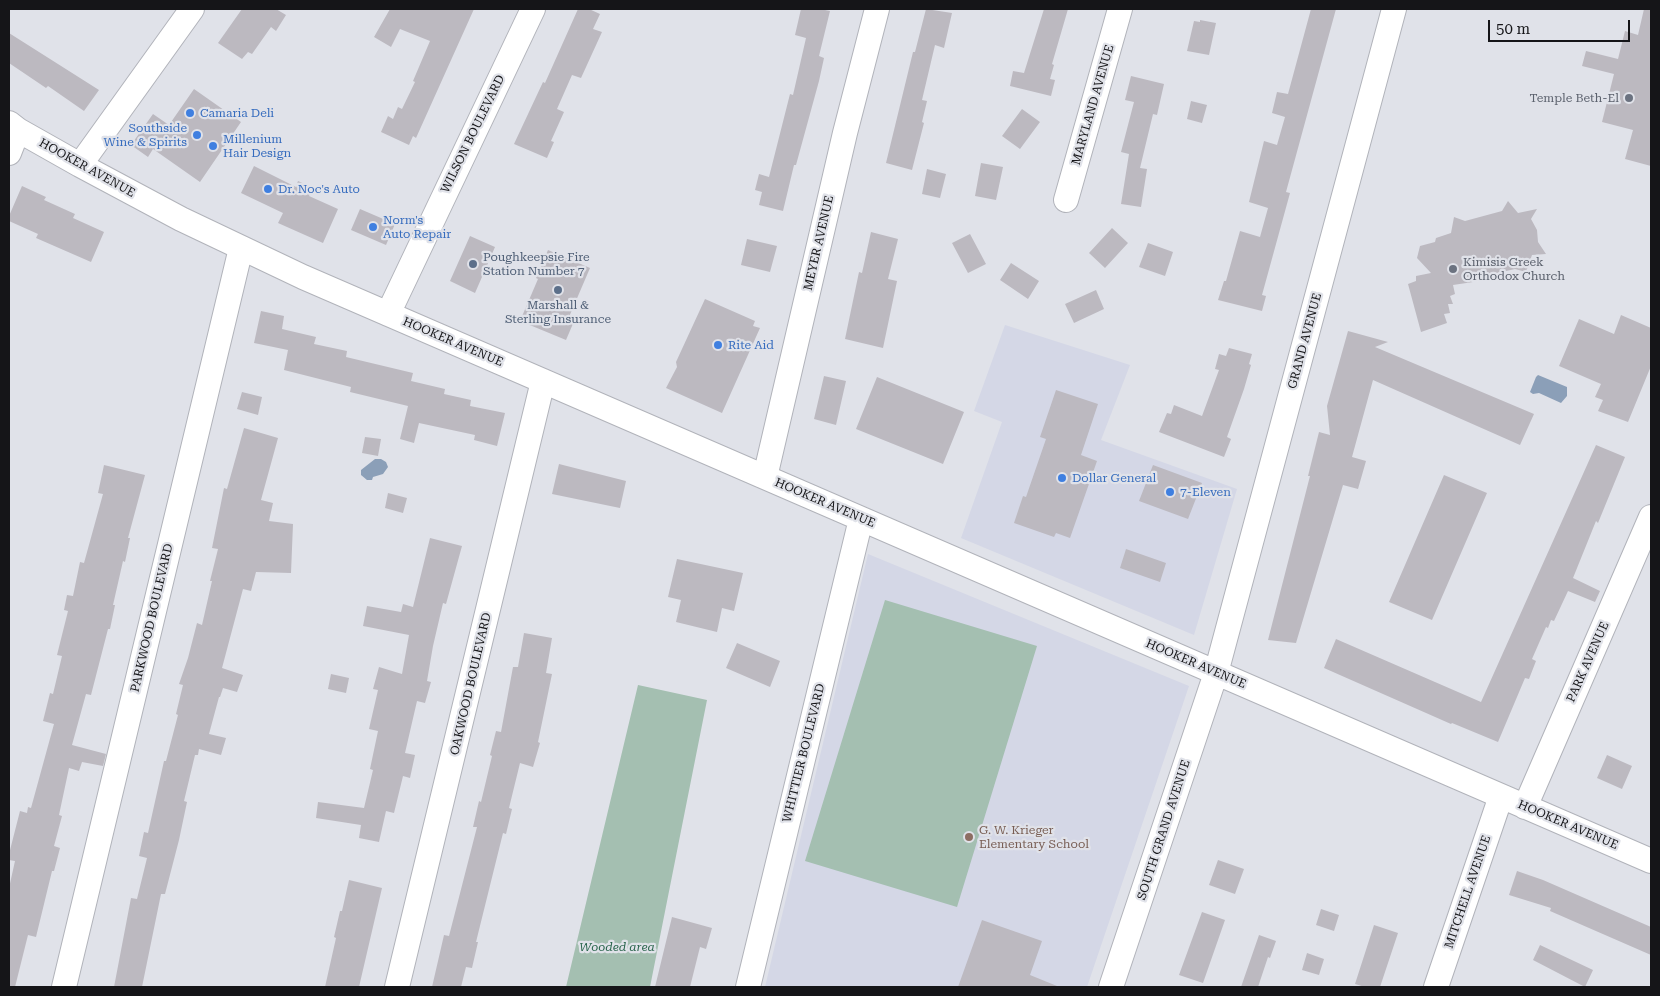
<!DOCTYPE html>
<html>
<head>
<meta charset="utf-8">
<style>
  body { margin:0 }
  #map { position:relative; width:1660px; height:996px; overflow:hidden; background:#e0e2e9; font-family:"Roboto Serif",serif }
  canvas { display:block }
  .frame { position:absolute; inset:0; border:10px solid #151518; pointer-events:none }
  .scale { position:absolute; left:1488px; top:20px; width:142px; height:22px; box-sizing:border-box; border:2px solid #151518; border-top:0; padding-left:6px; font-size:15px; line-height:18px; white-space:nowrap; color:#151518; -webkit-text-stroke:4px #e0e2e9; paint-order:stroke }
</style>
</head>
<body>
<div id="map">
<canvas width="1660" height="996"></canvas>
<div class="frame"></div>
<div class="scale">50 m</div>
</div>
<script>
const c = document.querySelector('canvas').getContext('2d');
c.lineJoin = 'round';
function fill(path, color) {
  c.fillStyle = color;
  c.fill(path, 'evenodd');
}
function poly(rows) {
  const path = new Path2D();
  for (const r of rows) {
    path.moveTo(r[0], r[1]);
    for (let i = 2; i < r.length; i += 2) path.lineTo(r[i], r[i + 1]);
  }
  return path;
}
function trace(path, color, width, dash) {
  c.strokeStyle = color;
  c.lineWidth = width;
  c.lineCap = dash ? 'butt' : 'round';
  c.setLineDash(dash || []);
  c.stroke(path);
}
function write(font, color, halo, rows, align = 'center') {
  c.font = font + ' "Roboto Serif",serif';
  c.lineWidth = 4.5;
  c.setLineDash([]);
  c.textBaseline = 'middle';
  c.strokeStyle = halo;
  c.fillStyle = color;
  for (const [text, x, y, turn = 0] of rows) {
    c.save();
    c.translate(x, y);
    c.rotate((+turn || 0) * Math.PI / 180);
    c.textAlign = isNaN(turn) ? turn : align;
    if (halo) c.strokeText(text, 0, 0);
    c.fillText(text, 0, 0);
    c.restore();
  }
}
fill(poly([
  [1005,325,1130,365,1101,440,1237,489,1194,635,961,538,1002,422,974,411],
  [868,554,1189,686,1087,987,765,987]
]), '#d4d7e6');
fill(poly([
  [885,600,1037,646,957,907,805,861],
  [638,685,707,700,650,987,566,987]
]), '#a4bfb1');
fill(poly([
  [1538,375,1567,387,1567,396,1561,403,1539,393,1533,394,1530,392,1536,377],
  [375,459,381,459,386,462,388,467,383,474,373,477,372,480,367,480,361,475,361,470]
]), '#8b9fb8');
fill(poly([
  [242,9,276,9,286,15,276,31,271,27,252,54,248,52,242,59,218,43],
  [390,9,474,9,416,138,413,136,409,145,381,132,388,116,393,119,398,107,402,109,415,82,413,81,430,41,400,29,391,47,374,37],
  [578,9,589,9,600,14,593,29,602,32,581,78,572,75,557,109,564,112,551,141,554,142,547,158,514,144,543,82,545,83],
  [801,9,820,9,830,11,819,56,824,58,819,81,796,165,794,165,783,211,759,205,762,192,755,190,759,174,769,177,790,94,793,95,806,38,795,35],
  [926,9,952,13,944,48,935,45,922,100,927,101,922,122,924,123,912,170,886,163,913,52,915,52],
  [1044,9,1068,9,1052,64,1054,65,1050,79,1055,80,1051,96,1010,86,1013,71,1024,73],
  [1311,9,1336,9,1286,192,1290,193,1262,295,1266,296,1262,311,1218,300,1224,281,1226,281,1240,231,1260,237,1268,208,1249,202,1264,141,1277,145,1285,117,1272,113,1277,92,1288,94],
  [1644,9,1651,9,1651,166,1625,159,1633,130,1602,122,1614,74,1582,66,1586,51,1618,59,1625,31,1638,35],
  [1200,20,1216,23,1209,55,1187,51,1194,21,1200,22],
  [9,33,99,90,84,111,48,86,46,88,9,63],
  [1131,76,1164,84,1157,115,1153,114,1140,168,1147,169,1141,207,1121,204,1129,154,1121,152,1134,102,1125,100],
  [194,89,241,122,200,182,153,149,148,157,131,145,153,114,169,125],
  [1191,101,1207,105,1202,123,1187,119],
  [1022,109,1040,122,1020,149,1002,136],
  [981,163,1003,167,996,200,975,196],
  [254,166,296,187,298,181,313,188,309,196,338,209,323,243,278,223,283,213,241,193],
  [927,169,946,174,940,198,922,194],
  [22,186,46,197,44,200,75,214,73,218,104,232,91,262,36,238,38,234,9,221,9,216],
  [1508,201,1518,213,1537,209,1531,219,1537,230,1538,242,1546,254,1532,255,1526,272,1515,269,1480,277,1476,281,1473,282,1453,285,1455,294,1450,296,1453,304,1448,304,1450,313,1444,314,1447,323,1421,332,1408,284,1416,281,1416,276,1431,273,1417,258,1420,246,1435,242,1436,238,1451,233,1454,217,1465,221,1502,211],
  [360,209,395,224,386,245,351,230],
  [1112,228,1128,243,1105,268,1089,253],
  [871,232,898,239,888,279,897,281,883,348,845,339,859,272,862,273],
  [970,234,986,264,968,273,952,243],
  [470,236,495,247,475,293,450,281],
  [747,239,777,246,770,272,741,265],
  [1148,243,1173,252,1165,276,1139,267],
  [548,250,590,268,569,317,575,319,566,340,520,321,538,279,536,278],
  [1011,263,1039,281,1028,299,1000,280],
  [1096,290,1104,309,1074,323,1065,304],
  [705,299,755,321,753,326,760,328,722,413,666,388,677,367,676,362],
  [261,311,284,316,282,329,316,337,314,344,347,351,346,357,413,373,411,381,445,389,444,394,471,400,470,406,505,413,497,446,474,440,475,435,419,423,414,443,400,439,408,406,350,392,351,387,284,370,288,350,254,343],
  [1621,315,1651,328,1651,366,1628,422,1598,411,1603,400,1595,397,1601,384,1559,366,1579,319,1614,334],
  [1348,331,1388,342,1375,347,1534,414,1520,445,1373,380,1352,457,1366,461,1358,489,1343,485,1296,643,1268,640,1310,476,1308,476,1319,432,1330,435,1327,406],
  [1229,348,1252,354,1249,364,1251,365,1244,389,1227,437,1231,439,1224,457,1159,432,1167,413,1171,414,1174,405,1202,416,1219,370,1215,369,1219,354,1226,356],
  [824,376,846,381,836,425,814,419],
  [877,377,964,412,943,464,856,429],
  [1056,390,1098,404,1081,455,1097,461,1070,538,1056,533,1054,537,1014,523,1023,496,1026,497,1046,439,1040,437],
  [242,392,262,397,258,415,237,409],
  [244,428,278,438,261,500,273,503,269,521,293,524,291,573,256,572,251,591,243,589,222,668,243,675,237,692,223,688,220,697,219,697,209,734,226,738,221,755,199,749,198,755,195,755,184,801,187,802,179,840,165,894,161,894,142,987,114,987,131,898,137,899,147,858,139,856,144,832,148,833,164,761,166,761,178,715,176,714,183,685,179,684,188,658,197,623,202,625,212,581,210,581,218,549,212,548,224,488,227,489],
  [365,437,381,439,378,456,362,453],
  [1596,445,1625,457,1598,523,1596,521,1573,578,1600,591,1595,602,1568,591,1554,621,1551,620,1548,628,1546,627,1532,659,1536,661,1529,679,1525,678,1498,742,1452,723,1451,724,1324,668,1336,639,1481,702],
  [559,464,626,481,620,508,552,494],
  [104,465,145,475,128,538,130,538,125,562,123,561,113,605,115,605,110,629,108,629,91,695,86,694,72,745,106,754,103,766,82,762,79,771,69,768,59,815,62,816,54,846,60,848,54,871,52,871,36,937,28,935,15,987,9,987,9,888,15,861,9,860,9,854,20,811,27,813,28,807,31,808,54,724,43,721,50,693,53,694,62,656,57,655,68,611,64,610,67,595,73,596,80,562,84,563,103,494,98,493],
  [1153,465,1202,483,1188,519,1139,501],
  [1444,475,1487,493,1432,620,1389,602],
  [388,493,407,498,403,513,385,508],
  [430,538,462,546,446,604,443,603,433,646,427,681,431,682,425,703,417,701,405,753,415,755,410,778,403,776,394,813,386,811,379,842,359,838,361,825,316,818,318,802,364,808,373,770,370,769,378,731,369,729,378,690,373,689,379,667,402,674,409,635,363,626,367,606,401,612,403,604,413,607],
  [1126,549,1166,563,1160,582,1120,568],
  [677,559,743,573,734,611,722,608,717,632,676,622,681,600,668,597],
  [524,633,552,638,546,673,552,674,538,742,540,743,533,767,520,763,509,808,512,809,506,834,503,833,476,942,478,942,472,968,466,967,461,987,432,987,444,935,449,936,457,905,477,827,473,827,479,801,481,802,492,756,490,755,496,731,501,732,513,667,518,667],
  [737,643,780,661,770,687,726,668],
  [331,674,349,678,346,693,328,689],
  [1607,755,1632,766,1622,789,1597,778],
  [1218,860,1244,869,1235,894,1209,885],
  [1517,871,1543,880,1651,927,1651,955,1550,911,1551,908,1509,895],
  [349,880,382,888,359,987,325,987,336,938,334,937,340,911,342,911],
  [1321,909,1339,915,1334,931,1316,925],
  [1202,912,1225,920,1203,983,1179,975],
  [672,917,712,928,706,949,700,947,690,987,655,987],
  [982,920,1042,941,1030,975,1057,986,1057,987,958,987],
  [1374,925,1398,933,1380,987,1365,987,1355,984],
  [1259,935,1276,941,1270,958,1268,957,1258,987,1241,987],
  [1540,945,1593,970,1585,987,1533,960],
  [1307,953,1324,959,1319,975,1302,970]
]), '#bcb9c0');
const minor = poly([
  [9,123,18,130,80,165,181,219,303,277,1651,861],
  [9,153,18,130],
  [80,165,192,9],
  [1066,200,1120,9],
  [388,314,533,9],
  [765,477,845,133,877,9],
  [1525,807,1651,517],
  [64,987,241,248],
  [397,987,543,381],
  [748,987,861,519],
  [1111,987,1216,673,1394,9],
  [1436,987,1501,796]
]);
trace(minor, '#b1b3ba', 26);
trace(minor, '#fff', 24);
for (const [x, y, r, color] of [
  [1629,98,5,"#6b7280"],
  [190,113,5,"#3f7fe0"],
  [197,135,5,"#3f7fe0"],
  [213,146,5,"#3f7fe0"],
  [268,189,5,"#3f7fe0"],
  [373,227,5,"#3f7fe0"],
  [473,264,5,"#5c6f8a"],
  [1453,269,5,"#6b7280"],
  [558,290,5,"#5c6f8a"],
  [718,345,5,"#3f7fe0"],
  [1062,478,5,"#3f7fe0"],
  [1170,492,5,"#3f7fe0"],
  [969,837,5,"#8d6e63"]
]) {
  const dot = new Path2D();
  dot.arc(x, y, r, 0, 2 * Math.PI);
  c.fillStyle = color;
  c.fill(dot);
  trace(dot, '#e0e2e9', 2);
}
write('12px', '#5b616d', '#e0e2e9', [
  ["Temple Beth-El",1619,98],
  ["Kimisis Greek",1463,262,"left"],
  ["Orthodox Church",1463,276,"left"]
], 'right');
write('12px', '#151518', '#e0e2e9', [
  ["MARYLAND AVENUE",1093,105,-74],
  ["WILSON BOULEVARD",473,134,-64],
  ["HOOKER AVENUE",87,168,29],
  ["MEYER AVENUE",819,243,-77],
  ["GRAND AVENUE",1305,341,-75],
  ["HOOKER AVENUE",453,342,23],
  ["HOOKER AVENUE",825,503,23],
  ["PARKWOOD BOULEVARD",152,618,-77],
  ["PARK AVENUE",1588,662,-66],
  ["HOOKER AVENUE",1196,664,23],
  ["OAKWOOD BOULEVARD",471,684,-77],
  ["WHITTIER BOULEVARD",804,753,-76],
  ["HOOKER AVENUE",1568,825,23],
  ["SOUTH GRAND AVENUE",1164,830,-72],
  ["MITCHELL AVENUE",1468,892,-71]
]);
write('12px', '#366cbe', '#e0e2e9', [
  ["Camaria Deli",200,113],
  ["Southside",187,128,"right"],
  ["Wine & Spirits",187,142,"right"],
  ["Millenium",223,139],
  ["Hair Design",223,153],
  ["Dr. Noc's Auto",278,189],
  ["Norm's",383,220],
  ["Auto Repair",383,234],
  ["Rite Aid",728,345],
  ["Dollar General",1072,478],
  ["7-Eleven",1180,492]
], 'left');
write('12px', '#4e5e75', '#e0e2e9', [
  ["Poughkeepsie Fire",483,257],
  ["Station Number 7",483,271],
  ["Marshall &",558,305,"center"],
  ["Sterling Insurance",558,319,"center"]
], 'left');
write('12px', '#785e54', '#e0e2e9', [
  ["G. W. Krieger",979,830],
  ["Elementary School",979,844]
], 'left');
write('italic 12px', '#2a654d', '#e0e2e9', [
  ["Wooded area",617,947]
]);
</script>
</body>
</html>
